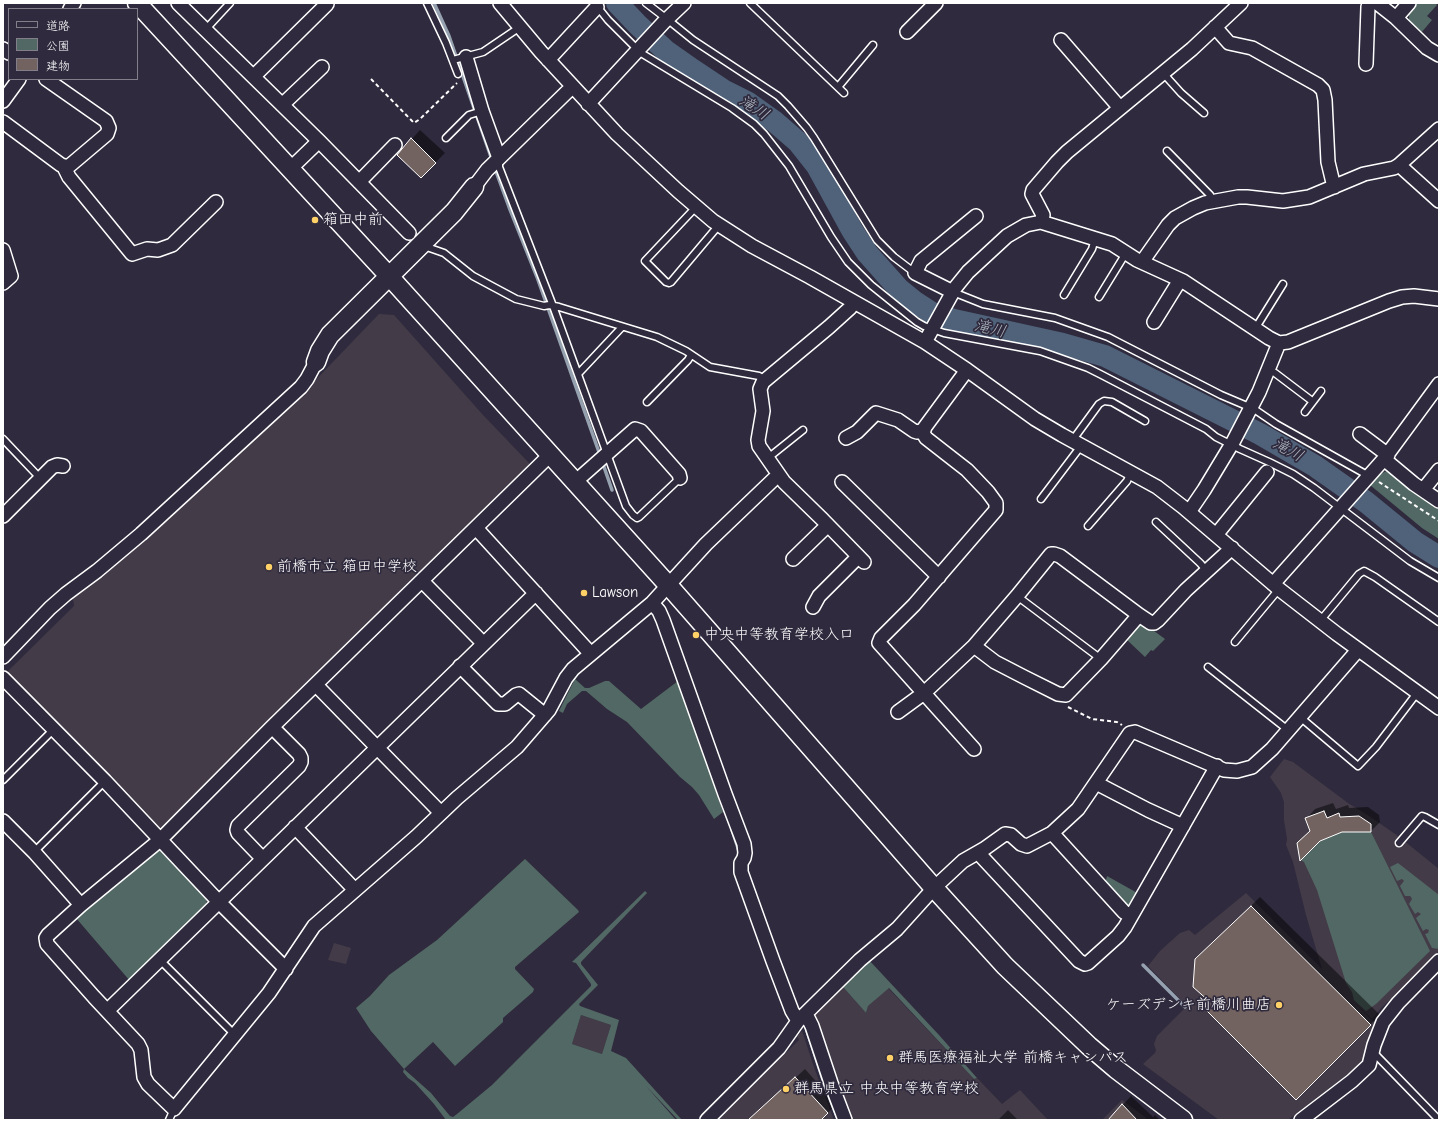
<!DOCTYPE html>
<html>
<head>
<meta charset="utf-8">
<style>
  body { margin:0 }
  #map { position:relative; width:1442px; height:1123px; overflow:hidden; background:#2f2a3d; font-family:"Comic Neue","Klee One",sans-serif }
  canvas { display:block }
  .frame { position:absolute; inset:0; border:4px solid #fff; pointer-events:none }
  .legend { position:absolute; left:8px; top:8px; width:130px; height:72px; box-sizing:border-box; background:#2f2a3d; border:1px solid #827f8b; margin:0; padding:5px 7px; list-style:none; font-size:12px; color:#fff }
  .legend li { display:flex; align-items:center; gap:8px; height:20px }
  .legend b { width:20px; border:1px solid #827f8b }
</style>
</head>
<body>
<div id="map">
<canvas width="1442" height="1123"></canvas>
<div class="frame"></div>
<ul class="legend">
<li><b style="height:5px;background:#2f2a3d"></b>道路</li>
<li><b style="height:11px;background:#526864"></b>公園</li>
<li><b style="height:11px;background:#736360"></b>建物</li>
</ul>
</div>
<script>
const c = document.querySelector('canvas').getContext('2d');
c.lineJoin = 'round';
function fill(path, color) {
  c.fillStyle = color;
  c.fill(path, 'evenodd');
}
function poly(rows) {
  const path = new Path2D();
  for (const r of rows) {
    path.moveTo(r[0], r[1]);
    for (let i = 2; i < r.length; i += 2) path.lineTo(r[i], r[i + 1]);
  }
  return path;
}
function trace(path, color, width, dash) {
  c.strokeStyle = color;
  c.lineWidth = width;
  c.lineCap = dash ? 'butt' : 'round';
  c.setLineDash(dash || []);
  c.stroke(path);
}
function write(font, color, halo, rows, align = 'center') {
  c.font = font + ' "Comic Neue","Klee One",sans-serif';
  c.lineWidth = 3.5;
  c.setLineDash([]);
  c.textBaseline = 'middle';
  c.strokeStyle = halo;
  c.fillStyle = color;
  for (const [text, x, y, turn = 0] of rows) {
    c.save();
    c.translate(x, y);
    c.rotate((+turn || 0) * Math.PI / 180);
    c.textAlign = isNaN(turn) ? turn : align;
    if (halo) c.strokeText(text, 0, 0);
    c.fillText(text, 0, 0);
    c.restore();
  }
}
fill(poly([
  [379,314,394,315,483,415,529,463,529,468,161,827,158,827,6,673,74,606,73,598,140,544,306,390],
  [1284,759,1293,762,1348,803,1369,816,1398,836,1439,869,1439,951,1415,978,1382,1007,1372,1019,1351,999,1374,1022,1363,1060,1357,1067,1288,1120,1219,1120,1143,1064,1155,1053,1156,1050,1154,1044,1157,1036,1187,1006,1148,966,1160,951,1180,933,1189,930,1195,935,1246,893,1322,969,1306,915,1293,862,1286,845,1287,839,1284,820,1284,802,1281,793,1270,777],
  [334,943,351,948,346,964,328,960],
  [839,987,844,988,866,1013,868,1006,888,988,974,1079,977,1078,1002,1104,1020,1090,1048,1120,851,1120,813,1016,815,1011],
  [581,1015,611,1025,602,1054,572,1044],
  [802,1031,815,1070,834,1120,718,1120,799,1040,797,1036],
  [1122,1100,1149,1120,1102,1120]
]), '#433b48');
fill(poly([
  [1418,3,1435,3,1437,5,1427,16,1432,20,1421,33,1409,21,1409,12],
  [1389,470,1439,507,1439,539,1422,528,1370,485,1380,474],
  [1139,625,1146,625,1165,639,1153,651,1151,650,1145,657,1126,639],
  [575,679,585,688,589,688,605,681,609,681,641,709,678,681,723,812,714,819,699,795,692,787,680,777,627,722,607,709,586,691,582,691,567,704,563,713,559,711],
  [1342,832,1371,832,1430,951,1376,1004,1366,1011,1354,1000,1352,992,1346,983,1317,890,1304,862,1301,860,1320,841],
  [154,850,159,850,207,898,206,906,130,981,76,918],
  [525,859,578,910,579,912,515,967,515,969,534,989,533,992,503,1018,503,1022,455,1066,433,1042,404,1069,431,1093,450,1116,453,1117,457,1114,492,1085,591,986,591,984,576,963,572,962,645,891,647,893,581,962,581,964,598,985,579,1004,580,1006,619,1020,611,1051,626,1058,682,1120,678,1120,646,1086,676,1120,446,1120,434,1104,415,1083,408,1078,403,1072,404,1069,371,1031,356,1008,370,996,389,975,437,940],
  [581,1015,611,1025,602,1054,572,1044],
  [1398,863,1439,895,1439,949,1432,948,1425,934,1428,933,1429,930,1426,929,1423,931,1416,918,1421,914,1418,912,1415,914,1409,904,1412,899,1411,897,1410,896,1405,896,1400,886,1404,881,1402,879,1397,881,1390,867],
  [1107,876,1141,895,1133,907,1127,908,1109,887,1106,880],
  [868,959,939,1035,977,1078,974,1079,889,988,868,1006,866,1013,844,988,839,987]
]), '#526864');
fill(poly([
  [420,130,445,153,421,177,412,139],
  [1333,803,1336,809,1348,805,1349,808,1368,807,1379,815,1380,822,1371,831,1311,831,1306,819,1315,809],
  [1260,897,1380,1015,1296,1098,1212,1002,1196,960],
  [805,1069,836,1104,828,1113,819,1120,750,1120],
  [1131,1096,1153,1117,1155,1115,1160,1120,1109,1120],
  [1008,1110,1018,1120,998,1120]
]), '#0007');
trace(poly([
  [434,3,449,36,492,160],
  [494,166,509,207,537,277,600,455],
  [602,461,612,490],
  [732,830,739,851],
  [1143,965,1185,1007],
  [805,1025,825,1086,838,1119]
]), '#95a1af', 3.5);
trace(poly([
  [617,3,638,25,666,51,693,70,723,90,747,102,775,122,798,142,817,166,852,230,867,253,899,289,915,302,932,313,954,320,1063,344,1105,356,1260,434,1315,466,1366,502,1415,542,1439,557]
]), '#4f627a', 22);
const building = poly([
  [411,138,436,163,421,178,397,155,411,138],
  [1324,811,1327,818,1339,813,1340,817,1359,816,1371,824,1371,832,1342,832,1320,841,1300,861,1297,843,1310,831,1305,818,1324,811],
  [1251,906,1371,1025,1296,1100,1204,1008,1210,1002,1193,987,1195,959,1251,906],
  [795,1077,828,1113,821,1120,748,1120,795,1077],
  [1122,1104,1137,1120,1108,1120,1122,1104]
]);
fill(building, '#736360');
trace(building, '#fff', 1);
const lane = poly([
  [427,3,446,43,458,74],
  [646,3,667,19,693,40,778,96,788,106,807,128,814,138,877,240,894,257,915,273],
  [750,3,844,93],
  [596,5,608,20,641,53,732,108,754,124,764,134,789,166,831,237,848,262,871,285,917,322,924,326,944,333,1040,351,1088,368,1100,374,1206,429,1216,437,1240,449,1269,462,1293,474,1314,488,1410,561,1439,578],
  [206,29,230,3],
  [453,60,483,52,520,27],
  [1163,73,1181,93,1204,113],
  [838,87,873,45],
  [446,138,469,115,482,111],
  [1167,151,1210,195,1212,201],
  [499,160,499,167,553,306,626,506,633,515,637,518,639,517,680,478],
  [696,207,645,261,666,282,669,283,671,282,719,225],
  [424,246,444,253,473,276,516,299,544,306,549,305,559,307,657,337,686,351,710,367,759,376,765,380],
  [953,292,983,304,1055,318,1108,337,1221,395,1254,409,1276,424,1369,476],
  [1064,295,1092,249,1095,239],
  [1099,297,1126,253],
  [1255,329,1283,284],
  [1269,370,1275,373,1312,401],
  [578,374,622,327],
  [647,402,688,360,691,355],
  [1305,412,1321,391],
  [3,439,40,478],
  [1072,441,1099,404,1104,401,1112,402,1145,421],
  [768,458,803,430],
  [1041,499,1081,446],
  [1156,522,1200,563,1207,571],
  [1088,526,1127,481,1131,472],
  [1017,596,1101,659],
  [1320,621,1359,574,1364,571,1375,577,1439,622],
  [1235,642,1279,589],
  [1208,667,1288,730],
  [1300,717,1358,766,1376,747,1417,693],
  [3,780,54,729],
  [1399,843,1422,816,1425,817,1439,825],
  [34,852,105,781],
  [160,960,235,1035],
  [1373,1052,1439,1120],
  [169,1120,174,1109]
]);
const street = poly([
  [178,3,319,141,409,233],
  [500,3,541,52,617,134,678,191,713,221,752,246,810,277,925,342,967,370,1035,419,1062,435,1157,487,1183,507,1279,589,1337,634,1439,708],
  [1377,3,1396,18,1427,48,1439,55],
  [70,9,74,3],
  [1396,18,1409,3],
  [1215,27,1229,43,1252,48,1318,85,1323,90,1325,100,1328,162,1334,187],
  [907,32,936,3],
  [1061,40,1120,108],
  [3,49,9,53],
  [466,57,482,111,499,158],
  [548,60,597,7],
  [1366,64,1368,7,1370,3],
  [254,76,327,4],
  [3,101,19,79],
  [588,104,664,22,684,3],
  [282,105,322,67],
  [3,122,61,165,68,167,107,134,109,128,106,121,46,79],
  [1399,165,1439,201],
  [64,167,69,177,132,254,147,249,158,250,172,245,216,202],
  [290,169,319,141],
  [359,182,395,145],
  [474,187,487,170,572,87],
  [1041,222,1043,215,1032,194,1033,190,1057,162,1067,152,1192,49,1241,3],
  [3,250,11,276,3,283],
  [1142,262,1168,225,1175,218,1193,208,1205,203,1238,197,1247,197,1283,201,1309,197,1364,174,1394,168,1399,165,1439,129],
  [953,292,915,273,921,261,976,216],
  [854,302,850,308,829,327,763,382,760,389,763,411,758,440,759,446,784,482,823,520,864,562],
  [1154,322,1180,280],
  [925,342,955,288,968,272,1007,236,1026,225,1041,222,1112,244,1137,260,1183,281,1269,338,1279,343,1288,342,1389,301,1402,297,1414,296,1439,299],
  [967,370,925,427,923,433,926,438,967,470,988,492,996,503,996,510,914,605,881,638,879,643,974,749],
  [1360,434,1388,455],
  [846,438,857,432,876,413,898,420,914,431,917,432,924,430],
  [550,455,272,727,160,840,81,905,48,935,46,938,47,944,94,997,138,1044,141,1050,144,1077,148,1084,174,1109,269,993,314,926,416,837,457,798,517,747,549,710,566,678,573,669,652,603,706,544,774,479,779,476],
  [1384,459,1439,384],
  [575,482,635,429,641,431,679,474,680,478],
  [842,482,939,577],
  [1423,490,1439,470],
  [1189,512,1204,490,1233,442,1259,392,1279,343],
  [3,516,52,467,57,465,63,466],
  [476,528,591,654],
  [1216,535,1267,472],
  [793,559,828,525],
  [422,581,483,643],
  [1273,584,1384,459,1414,484,1439,501],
  [652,603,659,611,663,620,725,794,744,844,745,853,744,858,741,863,741,872,773,961,792,1011,798,1021],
  [813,607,819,596,858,557],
  [974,646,995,662,1024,677,1058,694,1066,695,1101,659,1139,615],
  [3,657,50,608,66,594,97,571,141,534,301,387,307,379,316,362],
  [460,666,498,704,505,704,516,695,519,694,545,715],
  [3,678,105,781,219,902,286,969],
  [316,685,441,813],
  [898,712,924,693,974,646,1017,596,1051,554,1054,554,1060,556,1139,615,1151,623,1154,623,1158,620,1186,590,1232,548],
  [1096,783,1148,810,1183,826],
  [3,821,34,852,81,905],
  [295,827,355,890],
  [1052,833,1124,912,1131,916],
  [979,852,982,857,1079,961,1085,964,1088,963,1118,936,1125,927,1217,766],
  [262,858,238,833,237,830,238,826,299,766,301,762,301,758,299,754,272,727],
  [107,1011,536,593],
  [806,1014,812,1026,831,1083,845,1120],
  [707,1120,779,1048,798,1021,860,960,897,929,934,888,963,861,984,849,1005,834,1011,835,1021,844,1027,846,1052,833,1078,809,1130,733,1135,732,1224,770,1237,771,1252,767,1272,749,1358,650],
  [1301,1120,1352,1081,1369,1065,1374,1045,1383,1022,1398,1003,1439,961]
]);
const secondary = poly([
  [137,3,389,276,669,586,934,888,1005,966,1089,1046,1116,1069,1183,1120],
  [316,362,320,351,330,335,454,212,474,187]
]);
trace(lane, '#fff', 9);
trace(street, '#fff', 16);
trace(secondary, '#fff', 21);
trace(poly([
  [371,79,414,123,420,119,457,83],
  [1379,482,1439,521],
  [1068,707,1092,719,1117,722,1122,725]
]), '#fff', 2, [4, 3]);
trace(lane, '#2f2a3d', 6);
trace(street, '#2f2a3d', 13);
trace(secondary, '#2f2a3d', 18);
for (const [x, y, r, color] of [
  [315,220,4,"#ffd166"],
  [269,567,4,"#ffd166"],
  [584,593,4,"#ffd166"],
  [696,635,4,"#ffd166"],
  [1279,1005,4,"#ffd166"],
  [890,1058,4,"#ffd166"],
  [786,1089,4,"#ffd166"]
]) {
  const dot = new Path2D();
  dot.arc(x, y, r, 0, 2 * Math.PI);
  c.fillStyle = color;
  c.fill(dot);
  trace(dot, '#2f2a3d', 1.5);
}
write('15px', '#fff', '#2f2a3d', [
  ["箱田中前",323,220],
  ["前橋市立 箱田中学校",277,567],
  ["Lawson",592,593],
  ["中央中等教育学校入口",704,635],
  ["ケーズデンキ前橋川曲店",1271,1005,"right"],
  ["群馬医療福祉大学 前橋キャンパス",898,1058],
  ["群馬県立 中央中等教育学校",794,1089]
], 'left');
write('italic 16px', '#b0b8c3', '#2f2a3d', [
  ["滝川",754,108,33],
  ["滝川",990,329,13],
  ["滝川",1288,450,29]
]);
</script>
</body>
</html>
